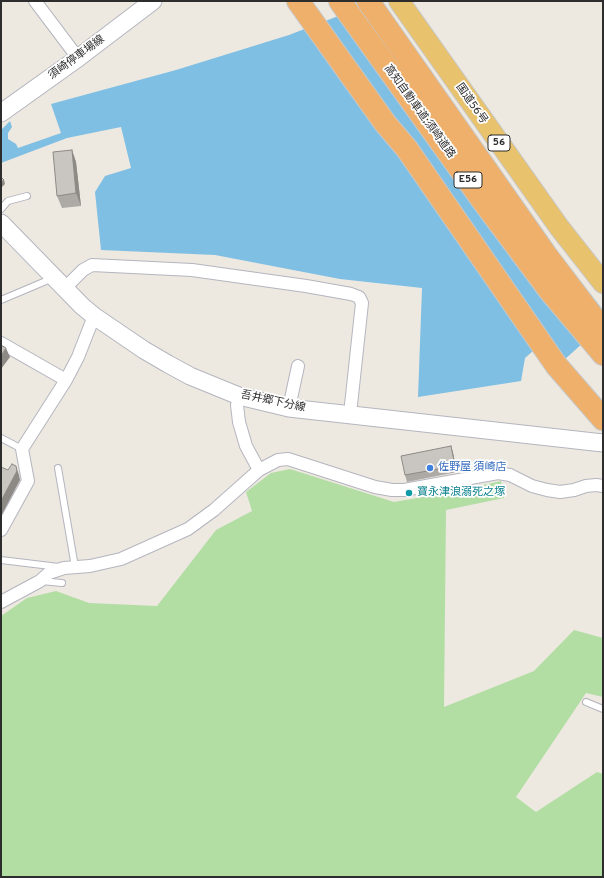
<!DOCTYPE html>
<html>
<head>
<meta charset="utf-8">
<style>
  body { margin:0 }
  #map { position:relative; width:604px; height:878px; overflow:hidden; background:#ede9e1; font-family:Overpass,sans-serif }
  canvas { display:block }
  .frame { position:absolute; inset:0; border:2px solid #2d2d2d; pointer-events:none }
</style>
</head>
<body>
<div id="map">
<canvas width="604" height="878"></canvas>
<div class="frame"></div>
</div>
<script>
const c = document.querySelector('canvas').getContext('2d');
c.lineJoin = 'round';
function fill(path, color) {
  c.fillStyle = color;
  c.fill(path, 'evenodd');
}
function poly(rows) {
  const path = new Path2D();
  for (const r of rows) {
    path.moveTo(r[0], r[1]);
    for (let i = 2; i < r.length; i += 2) path.lineTo(r[i], r[i + 1]);
  }
  return path;
}
function trace(path, color, width, dash) {
  c.strokeStyle = color;
  c.lineWidth = width;
  c.lineCap = dash ? 'butt' : 'round';
  c.setLineDash(dash || []);
  c.stroke(path);
}
function write(font, color, halo, rows, align = 'center') {
  c.font = font + ' Overpass,"Noto Sans JP",sans-serif';
  c.lineWidth = 3.5;
  c.setLineDash([]);
  c.textBaseline = 'middle';
  c.strokeStyle = halo;
  c.fillStyle = color;
  for (const [text, x, y, turn = 0] of rows) {
    c.save();
    c.translate(x, y);
    c.rotate((+turn || 0) * Math.PI / 180);
    c.textAlign = isNaN(turn) ? turn : align;
    if (halo) c.strokeText(text, 0, 0);
    c.fillText(text, 0, 0);
    c.restore();
  }
}
fill(poly([
  [290,469,394,502,452,492,501,481,504,498,446,510,444,707,534,671,574,630,603,638,603,697,586,693,516,797,536,812,597,772,603,774,603,877,1,877,1,616,27,598,56,591,89,603,157,606,216,530,252,511,246,492,271,473]
]), '#b2dda3');
fill(poly([
  [364,6,603,310,603,325,564,360,533,351,525,358,521,381,418,397,422,288,340,279,215,255,101,250,95,192,105,176,131,168,121,127,67,138,1,163,1,130,10,121,12,127,8,133,8,139,16,144,18,148,61,133,51,104,176,70,289,35]
]), '#7fbfe3');
const service = poly([
  [1,209,8,201,27,196],
  [1,300,53,278],
  [1,438,22,449],
  [58,468,75,567],
  [1,560,59,567],
  [41,581,62,583],
  [586,702,603,709]
]);
const minor = poly([
  [35,1,78,58],
  [65,288,83,270,92,265,192,270,306,286,351,294,359,297,362,303,350,414],
  [1,343,66,380],
  [239,396,237,405,239,422,246,446,259,470],
  [289,408,298,366],
  [1,530,28,481,22,449,66,380,78,357,94,316],
  [1,602,40,581,49,573,64,568,90,566,121,559,188,529,214,510,259,470,278,460,288,459,375,487,392,490,404,490,498,473,510,475,532,486,547,490,560,492,574,490,586,486,596,485,603,486]
]);
const secondary = poly([
  [1,113,78,58,153,1],
  [1,223,82,306,94,316,144,350,168,364,190,376,239,396,289,408,603,443]
]);
const trunk = poly([
  [399,1,559,227,603,283]
]);
const motorway = poly([
  [298,1,385,123,407,149,556,365,603,419],
  [340,1,483,201,550,291,603,354],
  [368,1,546,255,603,330]
]);
trace(service, '#b4b5bf', 8);
trace(minor, '#b4b5bf', 14);
trace(secondary, '#b4b5bf', 19);
trace(trunk, '#c8c8c8', 22);
trace(motorway, '#c8c8c8', 24);
trace(service, '#fff', 6);
trace(minor, '#fff', 12);
trace(secondary, '#fff', 17);
trace(trunk, '#e8c26c', 20);
trace(motorway, '#eeb06a', 22);
fill(poly([
  [72,150,76,162,81,206,62,208,57,196],
  [451,446,453,453,457,472,407,482,405,475]
]), '#ada9a5');
fill(poly([
  [72,150,76,162,81,206,76,193],
  [4,180,5,184,1,188,1,182],
  [6,348,10,357,1,369,1,356],
  [451,446,453,453,457,472,455,466],
  [16,466,19,475,20,480,1,516,1,501]
]), '#8d8a86');
const building = poly([
  [72,150,76,193,57,196,53,152,72,150],
  [1,177,4,180,1,182,1,177],
  [1,345,6,348,1,356,1,345],
  [451,446,455,466,405,475,401,456,451,446],
  [12,464,16,466,17,471,1,501,1,467,8,470,12,464]
]);
fill(building, '#c9c5c0');
trace(building, '#8d8a86', 1);
for (const [x, y, r, color] of [
  [430,468,4,"#3f7fe0"],
  [409,493,4,"#0f9aa8"]
]) {
  const dot = new Path2D();
  dot.arc(x, y, r, 0, 2 * Math.PI);
  c.fillStyle = color;
  c.fill(dot);
  trace(dot, '#fff', 1.5);
}
for (const [x, y, w] of [
  [499,143,22],
  [468,180,28]
]) {
  const box = new Path2D();
  box.roundRect(x - w / 2, y - 8, w, 16, 3);
  c.fillStyle = '#fff';
  c.fill(box);
  trace(box, '#2d2d2d', 1);
}
write('bold 10px', '#2d2d2d', null, [
  ["56",499,143],
  ["E56",468,180]
]);
write('11px', '#2d2d2d', '#fff', [
  ["須崎停車場線",77,58,-36],
  ["国道56号",471,104,55],
  ["高知自動車道;須崎道路",419,112,54],
  ["吾井郷下分線",273,402,12]
]);
write('11px', '#366cbe', '#fff', [
  ["佐野屋 須崎店",438,468]
], 'left');
write('11px', '#0d838f', '#fff', [
  ["寶永津浪溺死之塚",417,493]
], 'left');
</script>
</body>
</html>
